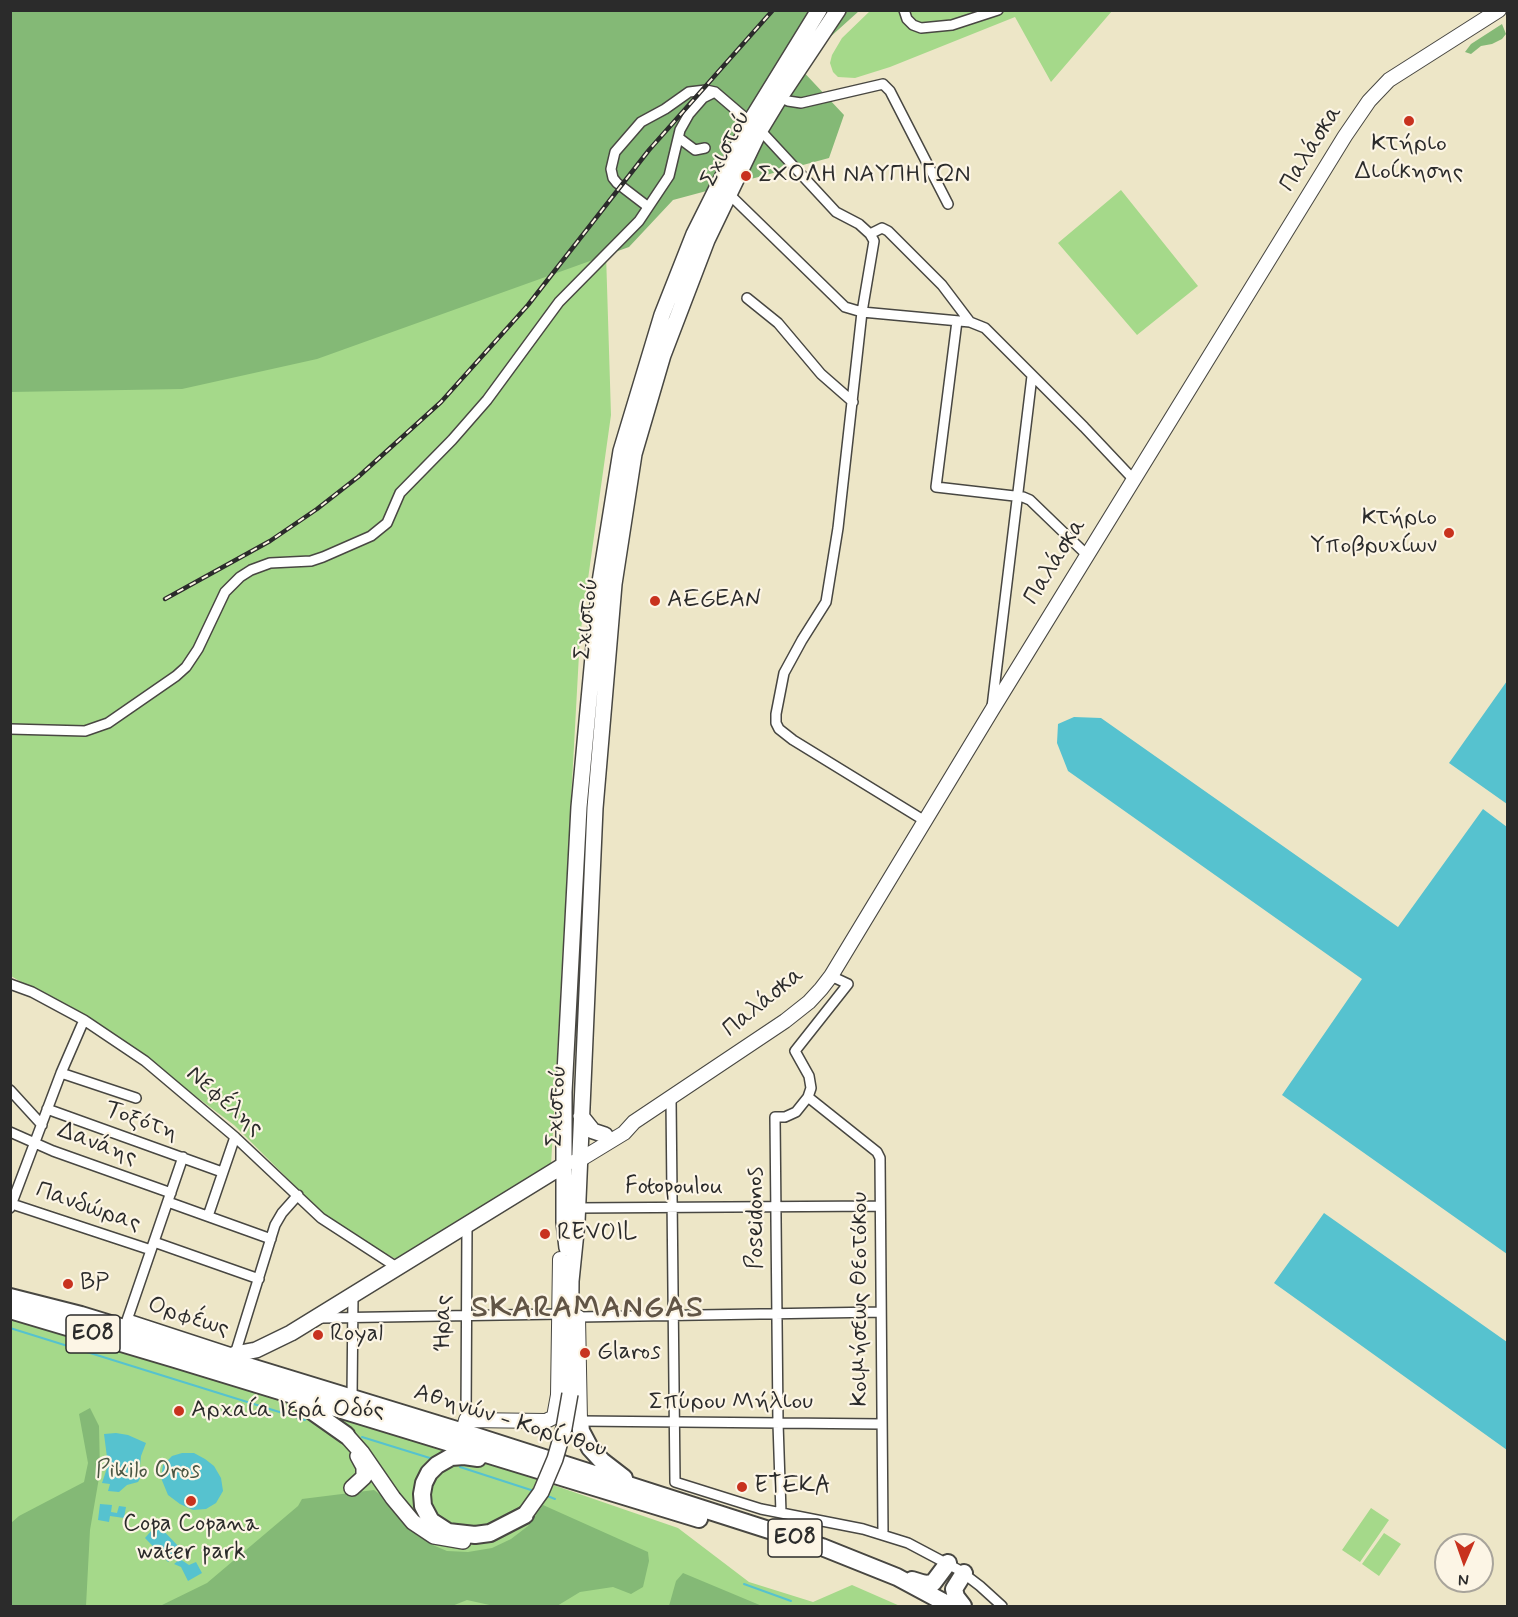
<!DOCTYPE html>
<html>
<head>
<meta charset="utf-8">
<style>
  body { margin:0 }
  #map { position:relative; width:1518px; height:1617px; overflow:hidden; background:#ede6c7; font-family:Mynerve,sans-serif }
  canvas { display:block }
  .frame { position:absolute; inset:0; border:12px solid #2b2b2b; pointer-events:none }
  .north { position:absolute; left:1434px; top:1533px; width:60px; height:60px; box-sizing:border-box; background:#fcf5e5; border:2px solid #a8a49b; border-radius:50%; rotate:182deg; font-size:16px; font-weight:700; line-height:24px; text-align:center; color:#2b2b2b }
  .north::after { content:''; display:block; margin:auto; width:21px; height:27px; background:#c8321e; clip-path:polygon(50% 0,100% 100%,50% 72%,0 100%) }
</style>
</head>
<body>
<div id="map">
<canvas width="1518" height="1617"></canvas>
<div class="frame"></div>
<div class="north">N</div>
</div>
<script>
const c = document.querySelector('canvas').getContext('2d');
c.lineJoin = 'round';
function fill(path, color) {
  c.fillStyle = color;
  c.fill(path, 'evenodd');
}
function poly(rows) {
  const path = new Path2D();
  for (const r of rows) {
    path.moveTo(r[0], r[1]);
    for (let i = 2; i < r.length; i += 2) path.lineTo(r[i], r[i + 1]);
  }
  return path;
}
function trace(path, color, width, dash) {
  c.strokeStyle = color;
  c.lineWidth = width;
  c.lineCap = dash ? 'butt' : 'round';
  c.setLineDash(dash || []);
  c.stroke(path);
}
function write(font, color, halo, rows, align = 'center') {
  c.font = font + ' Mynerve,sans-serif';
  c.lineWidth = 4.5;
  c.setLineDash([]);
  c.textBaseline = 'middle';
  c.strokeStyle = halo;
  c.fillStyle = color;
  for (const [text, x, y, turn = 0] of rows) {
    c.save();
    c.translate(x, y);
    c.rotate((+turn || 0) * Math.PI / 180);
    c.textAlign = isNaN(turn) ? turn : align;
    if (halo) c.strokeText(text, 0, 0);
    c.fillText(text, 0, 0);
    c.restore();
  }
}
fill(poly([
  [10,11,604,189,611,415,580,636,551,1166,398,1258,394,1258,374,1248,326,1217,234,1125,126,1044,11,976],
  [870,11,1112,11,1051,82,1015,17,890,67,855,78,838,77,833,72,830,63,832,55,842,38],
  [1121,190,1198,286,1137,335,1058,243],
  [11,1313,440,1446,678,1528,749,1582,813,1602,852,1585,900,1606,11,1606],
  [1371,1508,1389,1520,1360,1562,1342,1550],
  [1384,1533,1401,1544,1379,1576,1362,1564]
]), '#a5d98a');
fill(poly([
  [10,11,859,11,798,66,844,115,829,158,673,200,629,247,317,359,182,389,11,392],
  [1502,24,1506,34,1502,39,1492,44,1481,46,1471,54,1465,52,1471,44],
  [90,1408,99,1426,100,1472,90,1530,86,1606,11,1606,11,1523,19,1516,84,1482,88,1463,79,1414],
  [374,1490,387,1500,406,1525,418,1536,435,1546,447,1551,468,1552,492,1548,511,1539,528,1526,543,1505,648,1552,649,1561,643,1587,631,1594,613,1587,580,1592,557,1606,494,1606,467,1600,452,1606,160,1606,207,1583,298,1506,302,1499],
  [683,1573,762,1606,669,1606,676,1581]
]), '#84b976');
fill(poly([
  [1507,681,1507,804,1449,763],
  [1074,717,1101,718,1398,927,1483,809,1507,827,1507,1254,1282,1095,1362,979,1068,771,1057,743,1058,724],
  [1324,1213,1507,1342,1507,1450,1274,1283],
  [116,1433,128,1435,146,1443,141,1456,140,1466,142,1475,138,1482,127,1485,119,1492,108,1491,110,1484,102,1483,108,1465,104,1434],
  [182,1453,194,1453,205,1459,214,1466,221,1478,223,1491,216,1503,206,1509,193,1510,180,1504,168,1495,161,1478,163,1465,172,1456],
  [100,1504,112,1505,111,1512,117,1513,119,1506,126,1507,124,1518,110,1516,109,1522,98,1520],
  [157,1524,181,1549,168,1562,145,1538],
  [180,1559,189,1565,196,1562,202,1573,188,1581,181,1567,174,1564]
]), '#56c2cf');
trace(poly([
  [10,1328,305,1420],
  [362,1437,433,1459],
  [460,1467,534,1491],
  [545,1495,555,1499],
  [744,1584,791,1601]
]), '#56c2cf', 2);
const street = poly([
  [904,10,907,19,913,25,921,28,952,25,998,10],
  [777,96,788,101,801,103,883,84,890,91,948,204],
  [760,130,836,212,859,224,870,234,874,241,862,312,838,528,826,602,802,640,784,673,776,714,776,723,779,729,793,740,925,821],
  [679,138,695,150,705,148],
  [729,194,845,307,862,312,970,322,985,328,1084,427,1134,480],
  [647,206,617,183,613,178,611,169,615,152,641,122,665,109,689,92,706,90,715,92,750,122],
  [870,234,882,228,888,231,942,285,970,322],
  [747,298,778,323,821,374,853,402],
  [957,321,936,487,1023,497,1030,500,1087,555],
  [992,707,1032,376],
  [10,729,85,731,108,723,176,676,186,667,198,649,225,592,240,577,251,570,270,563,311,561,323,557,371,536,387,523,400,493,452,440,487,400,559,302,639,221,669,176,680,130,689,114,703,98,715,92],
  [10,984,32,992,84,1020,145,1061,235,1137,321,1218,398,1268],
  [61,1073,136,1098],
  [10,1090,42,1125],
  [808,1097,877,1152,880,1158,883,1534],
  [671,1099,675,1482,761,1509,863,1529,908,1543,959,1570,980,1586,1002,1606],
  [47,1109,222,1172],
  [10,1132,53,1151,171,1193],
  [168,1202,271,1239],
  [12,1204,151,1250],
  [10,1208,61,1073,84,1020],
  [577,1208,880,1206],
  [208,1216,235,1137],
  [154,1242,259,1279],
  [578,1317,881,1312],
  [322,1318,560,1314],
  [128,1319,235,1354,275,1225,282,1213,298,1195],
  [126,1323,183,1157],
  [352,1398,353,1296],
  [466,1420,467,1225],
  [580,1421,882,1424],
  [781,1513,778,1423,775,1117,785,1117,796,1112,808,1097,811,1088,809,1076,795,1051,848,984,831,976]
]);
const secondary = poly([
  [573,1162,578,1161,624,1133,634,1122,785,1021,809,1002,821,989,831,976,992,710,1345,136,1369,101,1389,80,1499,10],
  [578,1317,580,1421],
  [463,1432,466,1420,546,1421,554,1417,558,1395,560,1259]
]);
const primary = poly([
  [581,1116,593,1131,605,1135],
  [567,1248,564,1222,564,1092,579,807,600,582,621,451,662,315,694,234,750,122,819,10],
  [235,1354,256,1350,291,1333,564,1165],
  [570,1394,571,1281,577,1222,595,808,614,584,634,454,663,355,707,240,760,130,780,97,838,10],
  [346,1435,362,1453,393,1498,413,1522,434,1536,463,1541],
  [352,1488,364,1477,364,1467,358,1456]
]);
const highway = poly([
  [10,1297,81,1315,463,1432,822,1547,897,1577,951,1606],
  [10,1310,175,1359,699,1519],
  [302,1404,346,1435],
  [580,1421,581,1431,590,1448,602,1461,624,1478],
  [478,1458,464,1456,451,1457,437,1465,429,1473,424,1483,422,1494,423,1506,431,1521,448,1532,475,1535,490,1533,525,1515],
  [912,1580,925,1584,933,1583,948,1563],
  [963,1606,956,1597,954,1589,964,1573]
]);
trace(street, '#484742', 12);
trace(secondary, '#484742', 16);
trace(primary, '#484742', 18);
trace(highway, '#484742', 20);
trace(street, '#fff', 9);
trace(secondary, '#fff', 14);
trace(primary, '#fff', 15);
trace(highway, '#fff', 16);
const rail = poly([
  [165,599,270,541,317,509,358,477,441,402,528,305,649,150,773,10]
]);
trace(rail, '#2b2b2b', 4.5);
trace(rail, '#fcf5e5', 2, [7]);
const primaryBridge = poly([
  [526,1513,541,1492,555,1459,564,1428,570,1394]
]);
trace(primaryBridge, '#484742', 18, []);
trace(primaryBridge, '#fff', 15);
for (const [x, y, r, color] of [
  [1409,121,6,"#c8321e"],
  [746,176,6,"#c8321e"],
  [1449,533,6,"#c8321e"],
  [655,601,6,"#c8321e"],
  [545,1234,6,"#c8321e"],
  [68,1284,6,"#c8321e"],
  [318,1335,6,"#c8321e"],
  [585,1353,6,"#c8321e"],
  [179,1411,6,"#c8321e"],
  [742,1487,6,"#c8321e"],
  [191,1501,6,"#c8321e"]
]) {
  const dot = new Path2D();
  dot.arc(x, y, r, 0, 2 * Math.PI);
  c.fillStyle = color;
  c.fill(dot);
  trace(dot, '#fcf5e5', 2);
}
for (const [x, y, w] of [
  [93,1334,54],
  [795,1538,54]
]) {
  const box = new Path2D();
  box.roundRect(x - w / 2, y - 19, w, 38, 4.5);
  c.fillStyle = '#fcf5e5';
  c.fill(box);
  trace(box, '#2b2b2b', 1.5);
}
write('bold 22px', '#2b2b2b', null, [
  ["ΕΟ8",93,1334],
  ["ΕΟ8",795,1538]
]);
write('24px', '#2b2b2b', '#fcf5e5', [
  ["Κτήριο",1409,145,"center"],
  ["Διοίκησης",1409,173,"center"],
  ["ΣΧΟΛΗ ΝΑΥΠΗΓΩΝ",758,176],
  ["Κτήριο",1437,519,"right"],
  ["Υποβρυχίων",1437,547,"right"],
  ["AEGEAN",667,601],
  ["REVOIL",557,1234],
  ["BP",80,1284],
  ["Royal",330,1335],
  ["Glaros",597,1353],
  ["Αρχαία Ιερά Οδός",191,1411],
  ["ETEKA",754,1487],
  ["Copa Copana",191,1525,"center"],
  ["water park",191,1553,"center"]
], 'left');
write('24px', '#2b2b2b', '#fcf5e5', [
  ["Σχιστού",727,149,-63],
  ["Παλάσκα",1312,149,-58],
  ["Παλάσκα",1056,562,-58],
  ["Σχιστού",588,619,-84],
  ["Παλάσκα",764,1003,-39],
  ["Νεφέλης",224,1102,41],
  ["Σχιστού",558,1106,-87],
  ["Τοξότη",141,1122,20],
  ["Δανάης",97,1145,21],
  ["Fotopoulou",674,1188],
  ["Πανδώρας",88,1208,19],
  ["Poseidonos",757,1218,-90],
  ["Κοιμήσεως Θεοτόκου",861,1299,-90],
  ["Ορφέως",188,1318,18],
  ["Ήρας",444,1323,-90],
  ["Σπύρου Μήλιου",731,1403],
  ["Αθηνών - Κορίνθου",510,1422,17]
]);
write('24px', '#4a5643', '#fcf5e5', [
  ["Pikilo Oros",148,1472]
]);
c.letterSpacing = '1.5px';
write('bold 30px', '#615546', '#fcf5e5', [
  ["SKARAMANGAS",588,1310]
]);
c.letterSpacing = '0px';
</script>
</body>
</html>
